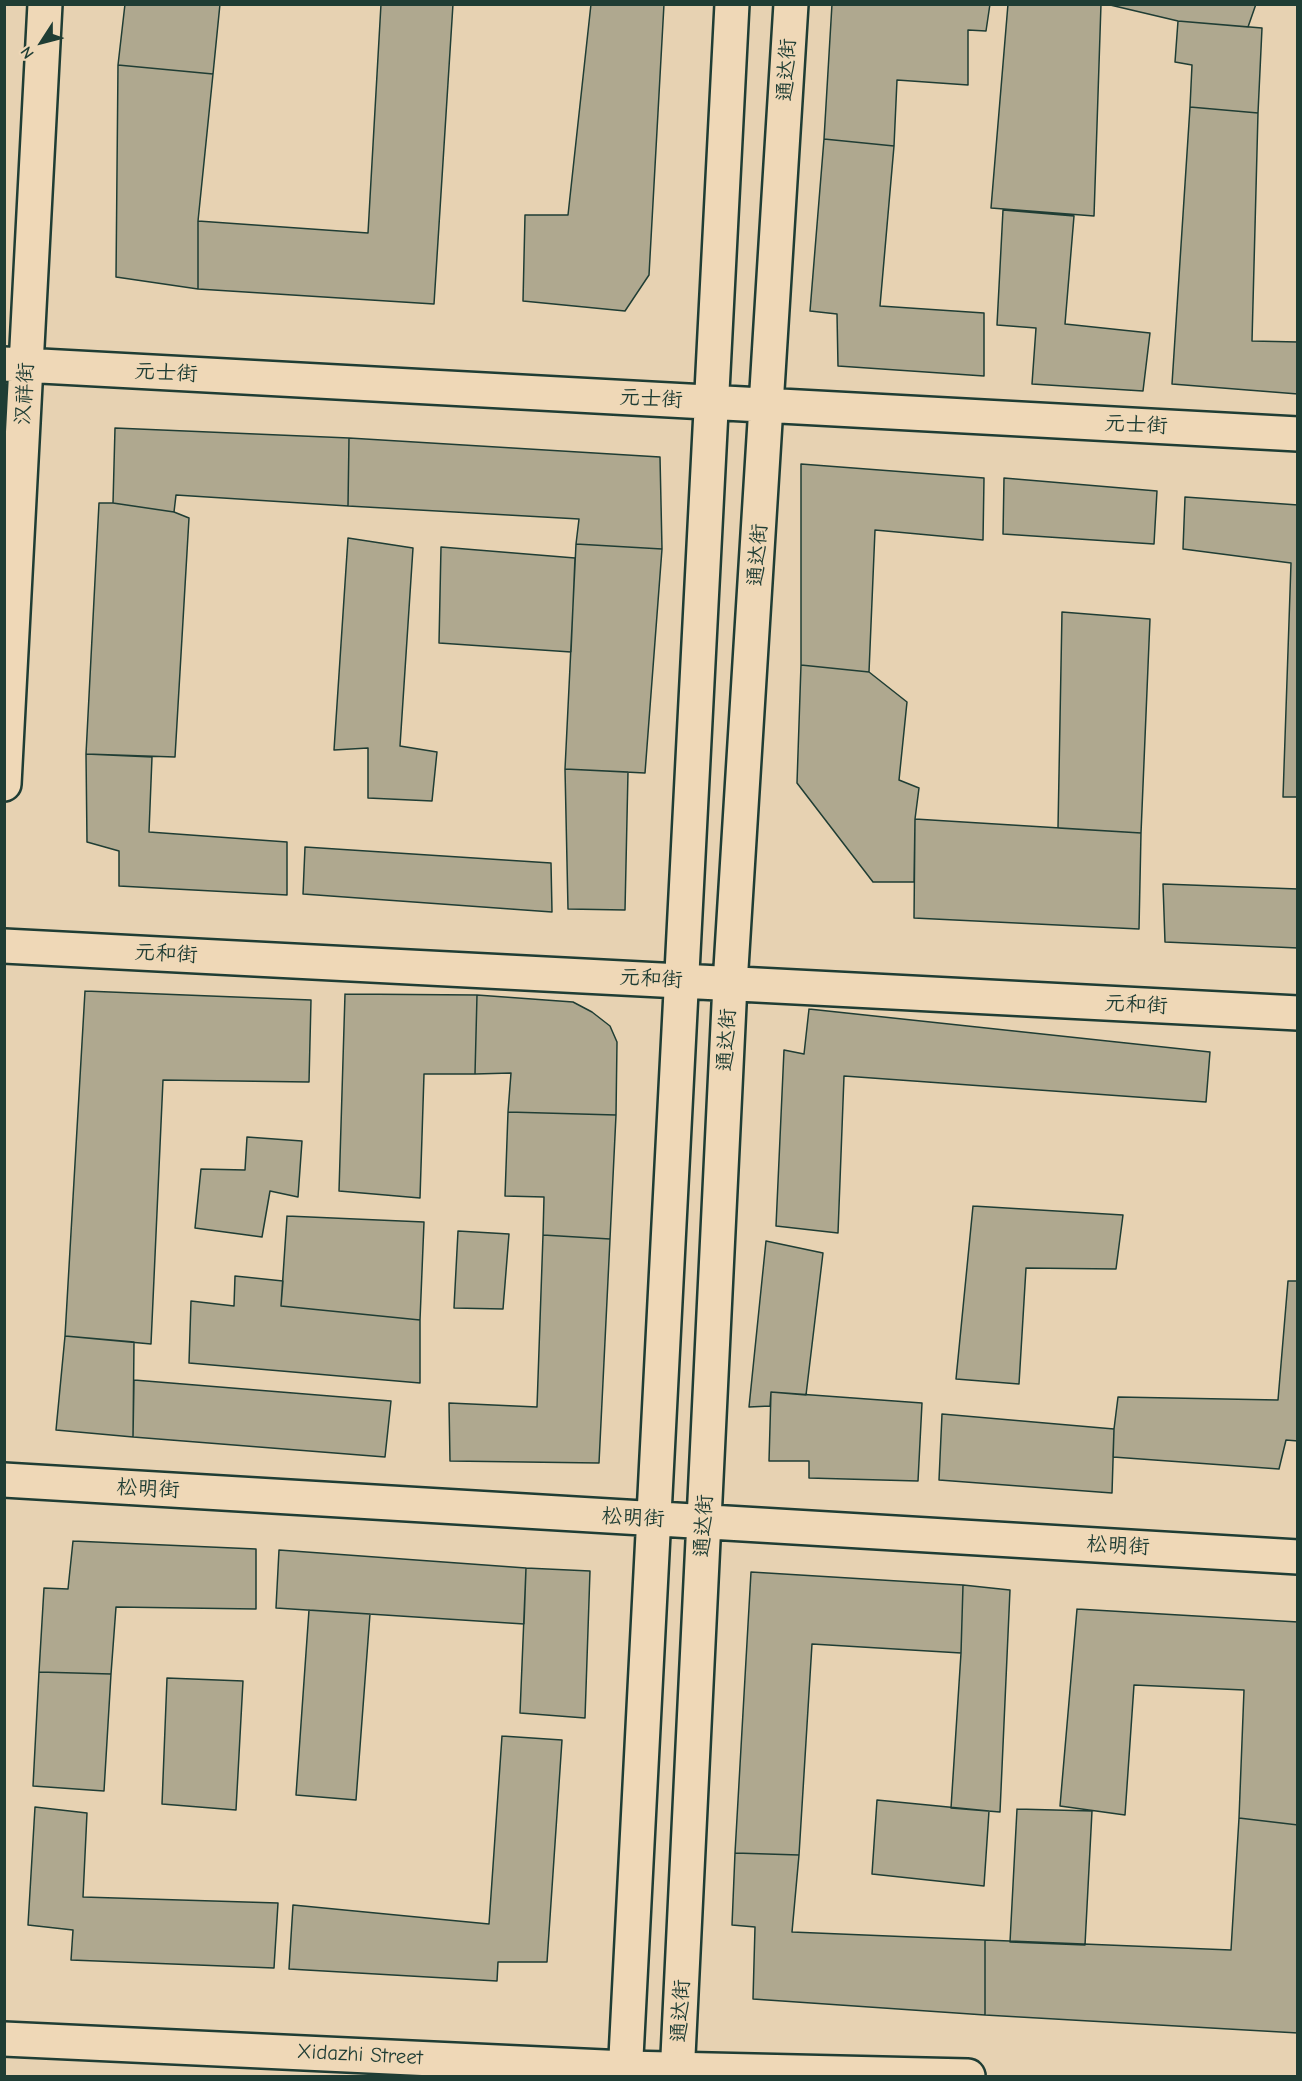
<!DOCTYPE html>
<html>
<head>
<meta charset="utf-8">
<style>
  body { margin:0 }
  #map { position:relative; width:1302px; height:2081px; overflow:hidden; background:#e7d2b2; font-family:"Comic Neue",sans-serif }
  canvas { display:block }
  .frame { position:absolute; inset:0; border:6px solid #1f3d34; pointer-events:none }
  .north { position:absolute; left:12px; top:12px; width:60px; height:60px; -webkit-text-stroke:4px #efd8b7; paint-order:stroke; rotate:234deg; font-size:16px; font-weight:700; line-height:24px; text-align:center; color:#1f3d34 }
  .north::after { content:''; display:block; margin:auto; width:21px; height:27px; background:#1f3d34; clip-path:polygon(50% 0,100% 100%,50% 72%,0 100%) }
</style>
</head>
<body>
<div id="map">
<canvas width="1302" height="2081"></canvas>
<div class="frame"></div>
<div class="north">N</div>
</div>
<script>
const c = document.querySelector('canvas').getContext('2d');
c.lineJoin = 'round';
function fill(path, color) {
  c.fillStyle = color;
  c.fill(path, 'evenodd');
}
function poly(rows) {
  const path = new Path2D();
  for (const r of rows) {
    path.moveTo(r[0], r[1]);
    for (let i = 2; i < r.length; i += 2) path.lineTo(r[i], r[i + 1]);
  }
  return path;
}
function trace(path, color, width, dash) {
  c.strokeStyle = color;
  c.lineWidth = width;
  c.lineCap = dash ? 'butt' : 'round';
  c.setLineDash(dash || []);
  c.stroke(path);
}
function write(font, color, halo, rows, align = 'center') {
  c.font = font + ' "Comic Neue","LXGW WenKai TC",sans-serif';
  c.lineWidth = 4.5;
  c.setLineDash([]);
  c.textBaseline = 'middle';
  c.strokeStyle = halo;
  c.fillStyle = color;
  for (const [text, x, y, turn = 0] of rows) {
    c.save();
    c.translate(x, y);
    c.rotate((+turn || 0) * Math.PI / 180);
    c.textAlign = isNaN(turn) ? turn : align;
    if (halo) c.strokeText(text, 0, 0);
    c.fillText(text, 0, 0);
    c.restore();
  }
}
const building = poly([
  [125,4,220,4,213,74,118,65,125,4],
  [381,4,453,4,434,304,198,289,198,221,368,233,381,4],
  [591,4,664,4,649,275,625,311,523,301,525,215,568,215,591,4],
  [832,4,990,4,986,31,968,30,968,85,897,80,894,146,824,139,832,4],
  [1008,4,1101,4,1094,216,991,208,1008,4],
  [1106,4,1256,4,1248,27,1178,21,1106,4],
  [1178,21,1262,28,1258,113,1190,107,1192,65,1175,62,1178,21],
  [118,65,213,74,198,221,198,289,116,277,118,65],
  [1190,107,1258,113,1252,341,1298,342,1298,394,1172,384,1190,107],
  [824,139,894,146,880,306,984,313,984,376,838,366,837,314,810,311,824,139],
  [1003,210,1074,216,1065,324,1150,333,1143,391,1032,384,1036,328,997,325,1003,210],
  [115,428,349,438,348,506,176,495,174,512,113,503,115,428],
  [349,438,660,457,662,549,576,544,579,519,348,506,349,438],
  [801,464,984,478,983,540,875,530,869,672,801,665,801,464],
  [1004,478,1157,491,1154,544,1003,534,1004,478],
  [1185,497,1298,505,1298,797,1283,797,1291,563,1183,549,1185,497],
  [99,503,113,503,174,512,189,518,175,757,86,754,99,503],
  [348,538,413,548,400,746,437,752,432,801,368,798,368,748,334,750,348,538],
  [576,544,662,549,645,773,565,769,576,544],
  [441,547,575,558,571,652,439,643,441,547],
  [1062,612,1150,619,1141,833,1058,828,1062,612],
  [801,665,869,672,907,702,899,780,919,788,915,819,914,882,873,882,797,783,801,665],
  [86,754,152,757,149,832,287,842,287,895,119,886,119,851,87,842,86,754],
  [565,769,628,772,625,910,568,909,565,769],
  [915,819,1141,833,1139,929,914,918,915,819],
  [305,847,551,863,552,912,303,894,305,847],
  [1163,884,1298,889,1298,948,1165,942,1163,884],
  [85,991,311,1000,309,1082,163,1080,151,1344,65,1336,85,991],
  [345,994,477,995,475,1074,424,1074,420,1198,339,1191,345,994],
  [477,995,573,1002,592,1012,610,1026,617,1042,616,1115,508,1112,511,1073,475,1074,477,995],
  [809,1009,1210,1052,1206,1102,844,1076,838,1233,776,1226,784,1050,804,1054,809,1009],
  [508,1112,616,1115,610,1239,543,1235,544,1197,505,1196,508,1112],
  [247,1137,302,1141,298,1197,270,1191,262,1237,195,1228,201,1169,245,1170,247,1137],
  [973,1206,1123,1215,1116,1269,1026,1268,1019,1384,956,1379,973,1206],
  [287,1216,424,1222,420,1320,281,1306,287,1216],
  [458,1231,509,1234,503,1309,454,1308,458,1231],
  [543,1235,610,1239,599,1463,450,1461,449,1403,537,1407,543,1235],
  [766,1241,823,1253,806,1395,771,1392,770,1406,749,1407,766,1241],
  [235,1276,283,1281,281,1306,420,1320,420,1383,189,1363,191,1301,234,1306,235,1276],
  [1288,1281,1298,1281,1298,1441,1286,1440,1279,1469,1113,1457,1114,1429,1118,1397,1278,1400,1288,1281],
  [65,1336,134,1342,133,1437,56,1430,65,1336],
  [134,1380,391,1401,385,1457,133,1437,134,1380],
  [771,1392,922,1403,918,1481,809,1478,809,1461,769,1461,771,1392],
  [942,1414,1114,1429,1112,1493,939,1480,942,1414],
  [73,1541,256,1549,256,1609,116,1607,111,1674,39,1672,44,1588,68,1589,73,1541],
  [279,1550,526,1568,524,1624,276,1608,279,1550],
  [526,1568,590,1571,585,1718,520,1713,526,1568],
  [751,1572,963,1585,961,1653,812,1644,799,1855,735,1853,751,1572],
  [963,1585,1010,1590,1000,1812,951,1808,961,1653,963,1585],
  [1077,1609,1298,1622,1298,1825,1239,1818,1244,1690,1134,1685,1125,1815,1060,1806,1077,1609],
  [309,1610,370,1614,356,1800,296,1795,309,1610],
  [39,1672,111,1674,104,1791,33,1786,39,1672],
  [167,1678,243,1681,236,1810,162,1804,167,1678],
  [502,1736,562,1740,547,1962,498,1962,497,1981,289,1969,293,1905,489,1924,502,1736],
  [877,1800,989,1811,984,1886,872,1874,877,1800],
  [35,1807,87,1813,83,1897,278,1903,274,1968,71,1960,73,1930,28,1925,35,1807],
  [1017,1809,1092,1811,1085,1945,1010,1942,1017,1809],
  [1239,1818,1298,1825,1298,2033,985,2015,985,1940,1231,1950,1239,1818],
  [735,1853,799,1855,792,1932,985,1940,985,2015,753,1999,755,1927,732,1925,735,1853]
]);
fill(building, '#afa88f');
trace(building, '#1f3d34', 1.5);
const secondary = poly([
  [4,364,1298,434],
  [4,784,45,4],
  [4,946,1298,1013],
  [4,1480,1298,1557],
  [625,2076,732,4],
  [677,2076,730,984,791,4]
]);
const primary = poly([
  [4,2039,626,2068,968,2076]
]);
trace(secondary, '#1f3d34', 38);
trace(primary, '#1f3d34', 38);
trace(secondary, '#efd8b7', 33);
trace(primary, '#efd8b7', 33);
write('21px', '#1f3d34', '#efd8b7', [
  ["通达街",787,70,-87],
  ["元士街",166,373,3],
  ["汉祥街",25,394,-87],
  ["元士街",651,399,3],
  ["元士街",1136,425,3],
  ["通达街",758,555,-86],
  ["元和街",166,954,3],
  ["元和街",651,979,3],
  ["元和街",1136,1005,3],
  ["通达街",727,1040,-87],
  ["松明街",148,1489,3],
  ["松明街",633,1518,3],
  ["通达街",704,1526,-87],
  ["松明街",1118,1546,3],
  ["通达街",681,2011,-87],
  ["Xidazhi Street",360,2055,3]
]);
</script>
</body>
</html>
